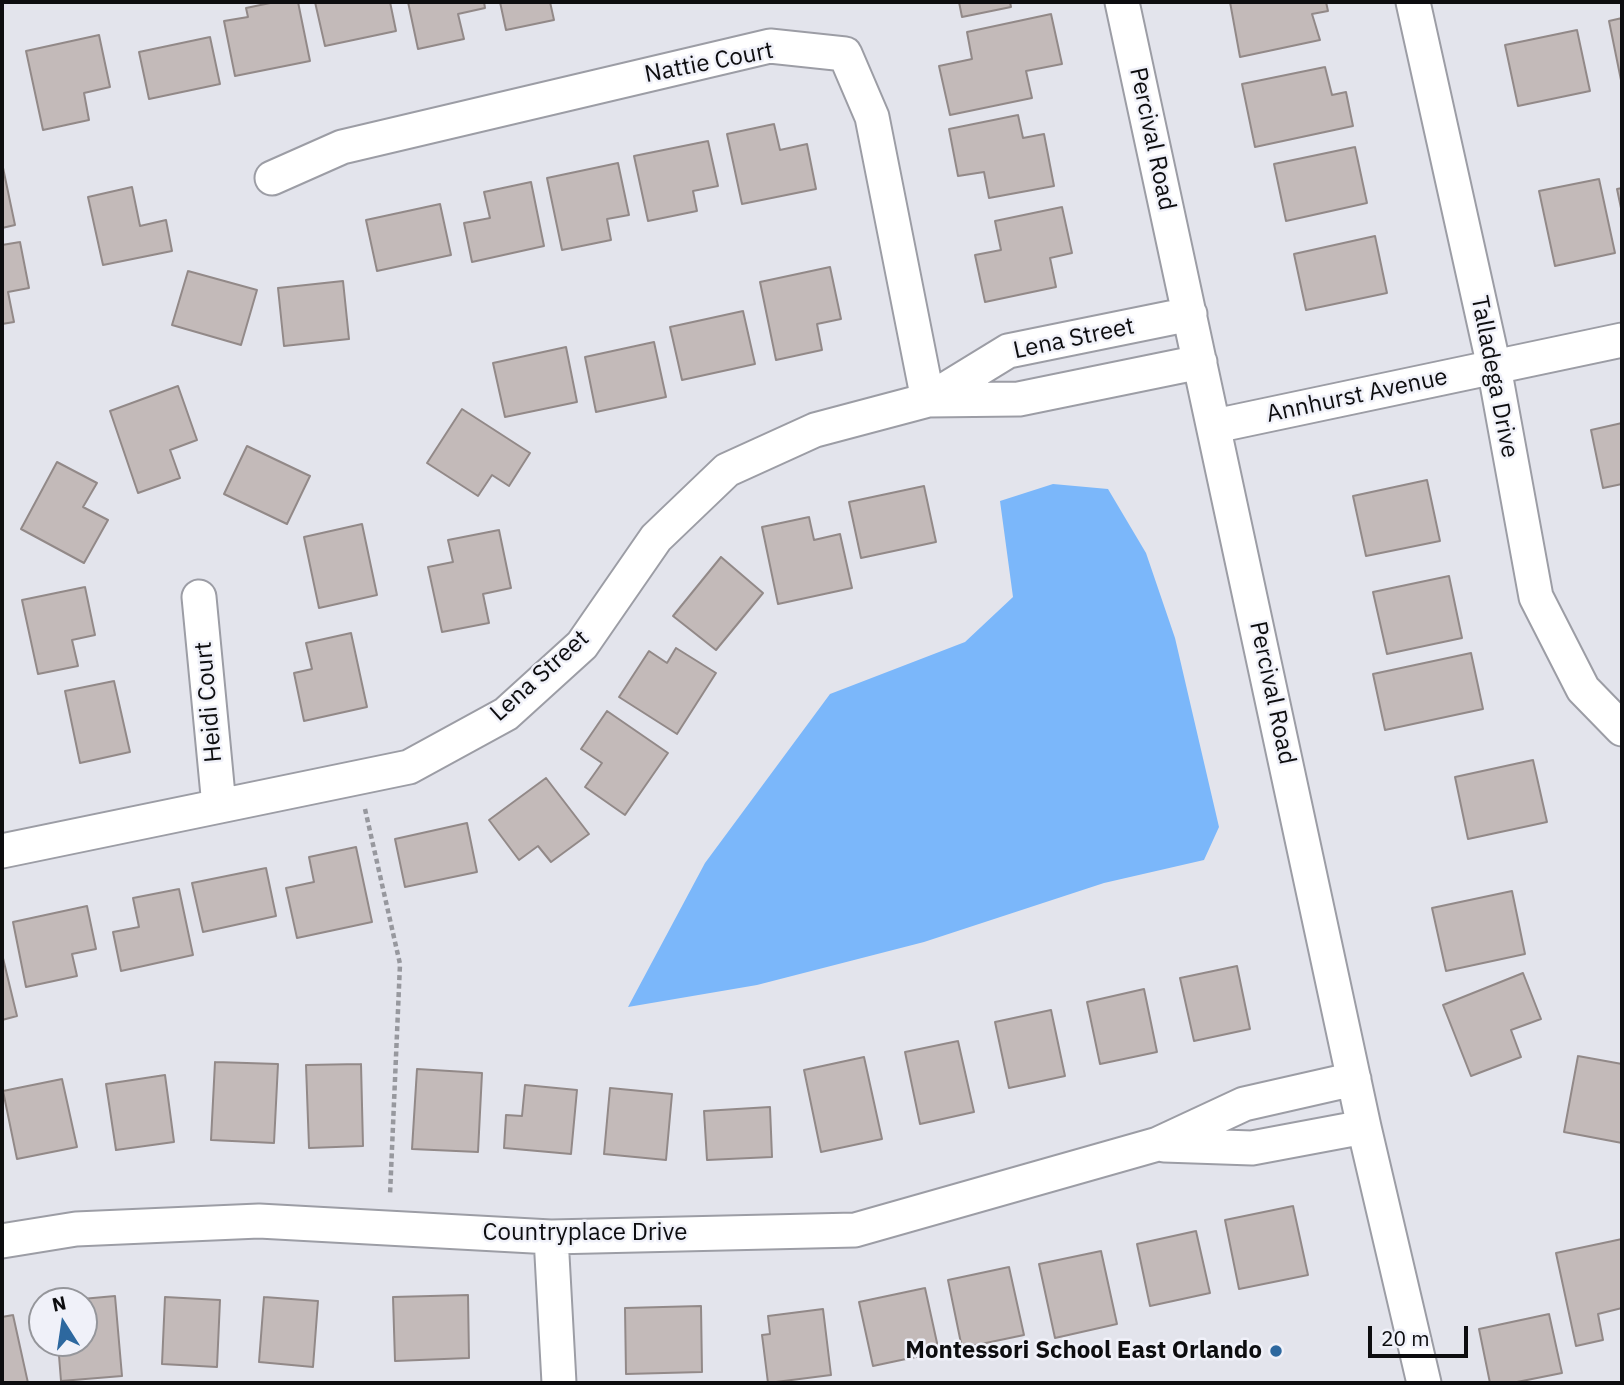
<!DOCTYPE html>
<html>
<head>
<meta charset="utf-8">
<style>
  body { margin:0 }
  #map { position:relative; width:1624px; height:1385px; overflow:hidden; background:#e3e4ec; font-family:"IBM Plex Sans",sans-serif }
  canvas { display:block }
  .frame { position:absolute; inset:0; border:4px solid #0d0d0f; pointer-events:none }
  .north { position:absolute; left:28px; top:1287px; width:70px; height:70px; box-sizing:border-box; background:#f0f1f9; border:2px solid #95969b; border-radius:50%; rotate:348deg; font-size:19px; font-weight:700; line-height:28px; text-align:center; color:#0d0d0f }
  .north::after { content:''; display:block; margin:auto; width:24px; height:32px; background:#2d689f; clip-path:polygon(50% 0,100% 100%,50% 72%,0 100%) }
  .scale { position:absolute; left:1368px; top:1326px; width:100px; height:32px; box-sizing:border-box; border:4px solid #0d0d0f; border-top:0; padding-left:9px; font-size:21px; line-height:24px; white-space:nowrap; color:#0d0d0f; -webkit-text-stroke:5px #f0f1f9; paint-order:stroke }
</style>
</head>
<body>
<div id="map">
<canvas width="1624" height="1385"></canvas>
<div class="frame"></div>
<div class="north">N</div>
<div class="scale">20 m</div>
</div>
<script>
const c = document.querySelector('canvas').getContext('2d');
c.lineJoin = 'round';
function fill(path, color) {
  c.fillStyle = color;
  c.fill(path, 'evenodd');
}
function poly(rows) {
  const path = new Path2D();
  for (const r of rows) {
    path.moveTo(r[0], r[1]);
    for (let i = 2; i < r.length; i += 2) path.lineTo(r[i], r[i + 1]);
  }
  return path;
}
function trace(path, color, width, dash) {
  c.strokeStyle = color;
  c.lineWidth = width;
  c.lineCap = dash ? 'butt' : 'round';
  c.setLineDash(dash || []);
  c.stroke(path);
}
function write(font, color, halo, rows, align = 'center') {
  c.font = font + ' "IBM Plex Sans",sans-serif';
  c.lineWidth = 5;
  c.setLineDash([]);
  c.textBaseline = 'middle';
  c.strokeStyle = halo;
  c.fillStyle = color;
  for (const [text, x, y, turn = 0] of rows) {
    c.save();
    c.translate(x, y);
    c.rotate((+turn || 0) * Math.PI / 180);
    c.textAlign = isNaN(turn) ? turn : align;
    if (halo) c.strokeText(text, 0, 0);
    c.fillText(text, 0, 0);
    c.restore();
  }
}
fill(poly([
  [1053,484,1108,489,1146,553,1175,638,1219,827,1204,860,1104,883,924,942,757,985,628,1007,705,863,830,694,965,642,1013,597,1000,501]
]), '#7bb7fa');
const building = poly([
  [275,2,298,2,310,61,235,76,224,21,248,17,246,8,275,2],
  [315,2,390,2,396,31,325,46,315,2],
  [408,2,484,2,485,8,458,14,464,39,418,49,408,2],
  [500,2,550,2,554,20,506,30,500,2],
  [959,2,1010,2,1011,7,962,17,959,2],
  [1230,2,1326,2,1328,11,1312,14,1320,40,1240,57,1230,2],
  [1051,14,1062,64,1026,71,1032,98,950,115,939,66,972,59,967,32,1051,14],
  [1622,18,1622,85,1609,21,1622,18],
  [1577,30,1590,91,1518,106,1505,45,1577,30],
  [99,35,110,87,84,93,89,120,43,130,26,51,99,35],
  [210,37,220,84,149,99,139,52,210,37],
  [1325,67,1332,95,1346,92,1353,126,1255,147,1242,84,1325,67],
  [1018,115,1023,138,1044,134,1054,186,989,198,984,172,958,176,949,129,1018,115],
  [774,124,780,150,807,144,816,189,742,204,727,134,774,124],
  [708,141,718,186,693,191,697,211,648,221,634,156,708,141],
  [1355,147,1367,203,1286,221,1274,164,1355,147],
  [2,163,15,225,2,228,2,163],
  [618,163,629,215,607,219,611,240,562,250,547,178,618,163],
  [1599,179,1615,253,1555,266,1539,191,1599,179],
  [531,182,544,246,472,262,464,223,490,218,484,192,531,182],
  [132,187,140,226,166,220,172,251,103,265,88,197,132,187],
  [1622,188,1622,213,1617,189,1622,188],
  [440,204,451,255,377,271,366,220,440,204],
  [1062,207,1072,253,1050,258,1056,287,985,302,975,255,1001,250,995,221,1062,207],
  [1375,236,1387,293,1306,310,1294,254,1375,236],
  [20,242,29,288,8,292,14,322,2,324,2,245,20,242],
  [830,267,841,319,817,324,822,350,776,360,760,282,830,267],
  [188,271,257,290,241,345,172,325,188,271],
  [343,281,349,339,284,346,278,288,343,281],
  [743,311,755,364,682,380,670,327,743,311],
  [654,342,666,397,596,412,585,357,654,342],
  [566,347,577,402,505,417,493,363,566,347],
  [178,386,197,440,170,450,180,478,138,493,110,411,178,386],
  [462,409,530,453,509,486,492,475,478,496,427,463,462,409],
  [1622,423,1622,484,1603,488,1591,430,1622,423],
  [247,446,310,476,287,524,224,494,247,446],
  [57,462,97,483,83,507,108,520,84,563,21,529,57,462],
  [1427,480,1440,541,1366,556,1353,496,1427,480],
  [924,486,936,542,861,558,849,502,924,486],
  [809,517,814,540,840,534,852,588,778,604,762,527,809,517],
  [362,524,377,595,319,608,304,537,362,524],
  [499,530,511,588,483,594,489,623,442,632,428,567,453,562,448,540,499,530],
  [721,557,763,593,716,650,673,616,721,557],
  [1449,576,1462,638,1387,654,1373,592,1449,576],
  [85,587,95,635,72,640,78,666,38,674,22,600,85,587],
  [351,633,367,707,304,721,294,673,312,669,306,643,351,633],
  [676,648,716,673,677,734,619,697,649,651,667,663,676,648],
  [1471,653,1483,709,1385,730,1373,674,1471,653],
  [114,681,130,752,80,763,65,691,114,681],
  [607,711,668,753,625,815,585,787,602,763,581,749,607,711],
  [1533,760,1547,822,1468,839,1455,777,1533,760],
  [546,778,589,834,551,862,538,846,519,860,489,820,546,778],
  [467,823,477,872,405,887,395,839,467,823],
  [356,847,372,922,297,938,286,888,314,882,309,857,356,847],
  [266,868,276,916,203,932,192,883,266,868],
  [179,889,193,955,121,971,113,932,139,927,133,898,179,889],
  [1512,891,1525,954,1446,971,1432,908,1512,891],
  [87,906,96,949,72,954,77,976,26,987,13,922,87,906],
  [2,954,17,1016,2,1020,2,954],
  [1237,966,1250,1029,1194,1041,1180,978,1237,966],
  [1523,973,1541,1019,1511,1030,1521,1057,1471,1076,1443,1005,1523,973],
  [1144,989,1157,1052,1100,1064,1087,1002,1144,989],
  [1051,1010,1065,1076,1009,1088,995,1022,1051,1010],
  [958,1041,974,1112,920,1124,905,1052,958,1041],
  [1578,1056,1622,1064,1622,1143,1564,1132,1578,1056],
  [864,1057,882,1139,821,1152,804,1070,864,1057],
  [215,1062,278,1064,274,1143,211,1140,215,1062],
  [361,1064,363,1146,309,1148,306,1065,361,1064],
  [417,1069,482,1073,478,1152,412,1149,417,1069],
  [165,1075,174,1142,116,1150,106,1084,165,1075],
  [62,1079,77,1147,17,1159,3,1091,62,1079],
  [525,1085,577,1090,571,1154,504,1148,506,1115,522,1116,525,1085],
  [610,1088,672,1094,666,1160,604,1154,610,1088],
  [770,1107,772,1157,707,1160,704,1111,770,1107],
  [1293,1206,1308,1275,1239,1289,1225,1220,1293,1206],
  [1196,1231,1210,1293,1150,1306,1137,1244,1196,1231],
  [1622,1239,1622,1308,1598,1314,1603,1340,1576,1346,1556,1253,1622,1239],
  [1101,1251,1117,1324,1055,1338,1039,1264,1101,1251],
  [1009,1267,1024,1335,962,1348,948,1280,1009,1267],
  [925,1288,939,1352,873,1366,859,1302,925,1288],
  [468,1295,469,1358,395,1361,393,1297,468,1295],
  [115,1296,122,1376,61,1381,58,1343,84,1343,84,1301,60,1301,115,1296],
  [165,1297,220,1300,217,1367,162,1364,165,1297],
  [264,1297,318,1301,313,1367,259,1362,264,1297],
  [701,1306,702,1372,626,1374,625,1308,701,1306],
  [823,1309,831,1375,768,1383,762,1335,770,1334,768,1316,823,1309],
  [1549,1314,1562,1373,1512,1383,1490,1383,1479,1329,1549,1314],
  [13,1315,28,1383,2,1383,2,1317,13,1315]
]);
fill(building, '#c3bab9');
trace(building, '#928988', 2);
const minor = poly([
  [1122,2,1364,1127,1424,1383],
  [1413,2,1494,367,1536,597,1583,689,1622,729],
  [272,178,342,147,770,46,845,54,872,117,928,400],
  [928,400,1008,351,1190,314],
  [1215,426,1622,340],
  [199,597,219,806],
  [2,851,409,767,506,714,582,645,656,538,727,470,815,430,928,400,1019,399,1200,362],
  [1164,1145,1252,1148,1364,1127],
  [551,1237,559,1383],
  [2,1241,76,1229,259,1221,551,1237,855,1230,1158,1144,1244,1104,1354,1079]
]);
trace(minor, '#9c9da5', 37);
trace(poly([
  [365,809,400,964,390,1195]
]), '#97989e', 4.5, [5, 3.5]);
trace(minor, '#fff', 33);
for (const [x, y, r, color] of [
  [1276,1351,7,"#2d689f"]
]) {
  const dot = new Path2D();
  dot.arc(x, y, r, 0, 2 * Math.PI);
  c.fillStyle = color;
  c.fill(dot);
  trace(dot, '#f0f1f9', 2.5);
}
write('24px', '#0d0d0f', '#f0f1f9', [
  ["Nattie Court",709,63,-11],
  ["Percival Road",1152,139,78],
  ["Lena Street",1074,339,-12],
  ["Talladega Drive",1494,377,79],
  ["Annhurst Avenue",1357,396,-12],
  ["Lena Street",540,676,-42],
  ["Percival Road",1272,693,78],
  ["Heidi Court",209,702,-95],
  ["Countryplace Drive",585,1233]
]);
write('bold 24px', '#0d0d0f', '#f0f1f9', [
  ["Montessori School East Orlando",1262,1351]
], 'right');
</script>
</body>
</html>
